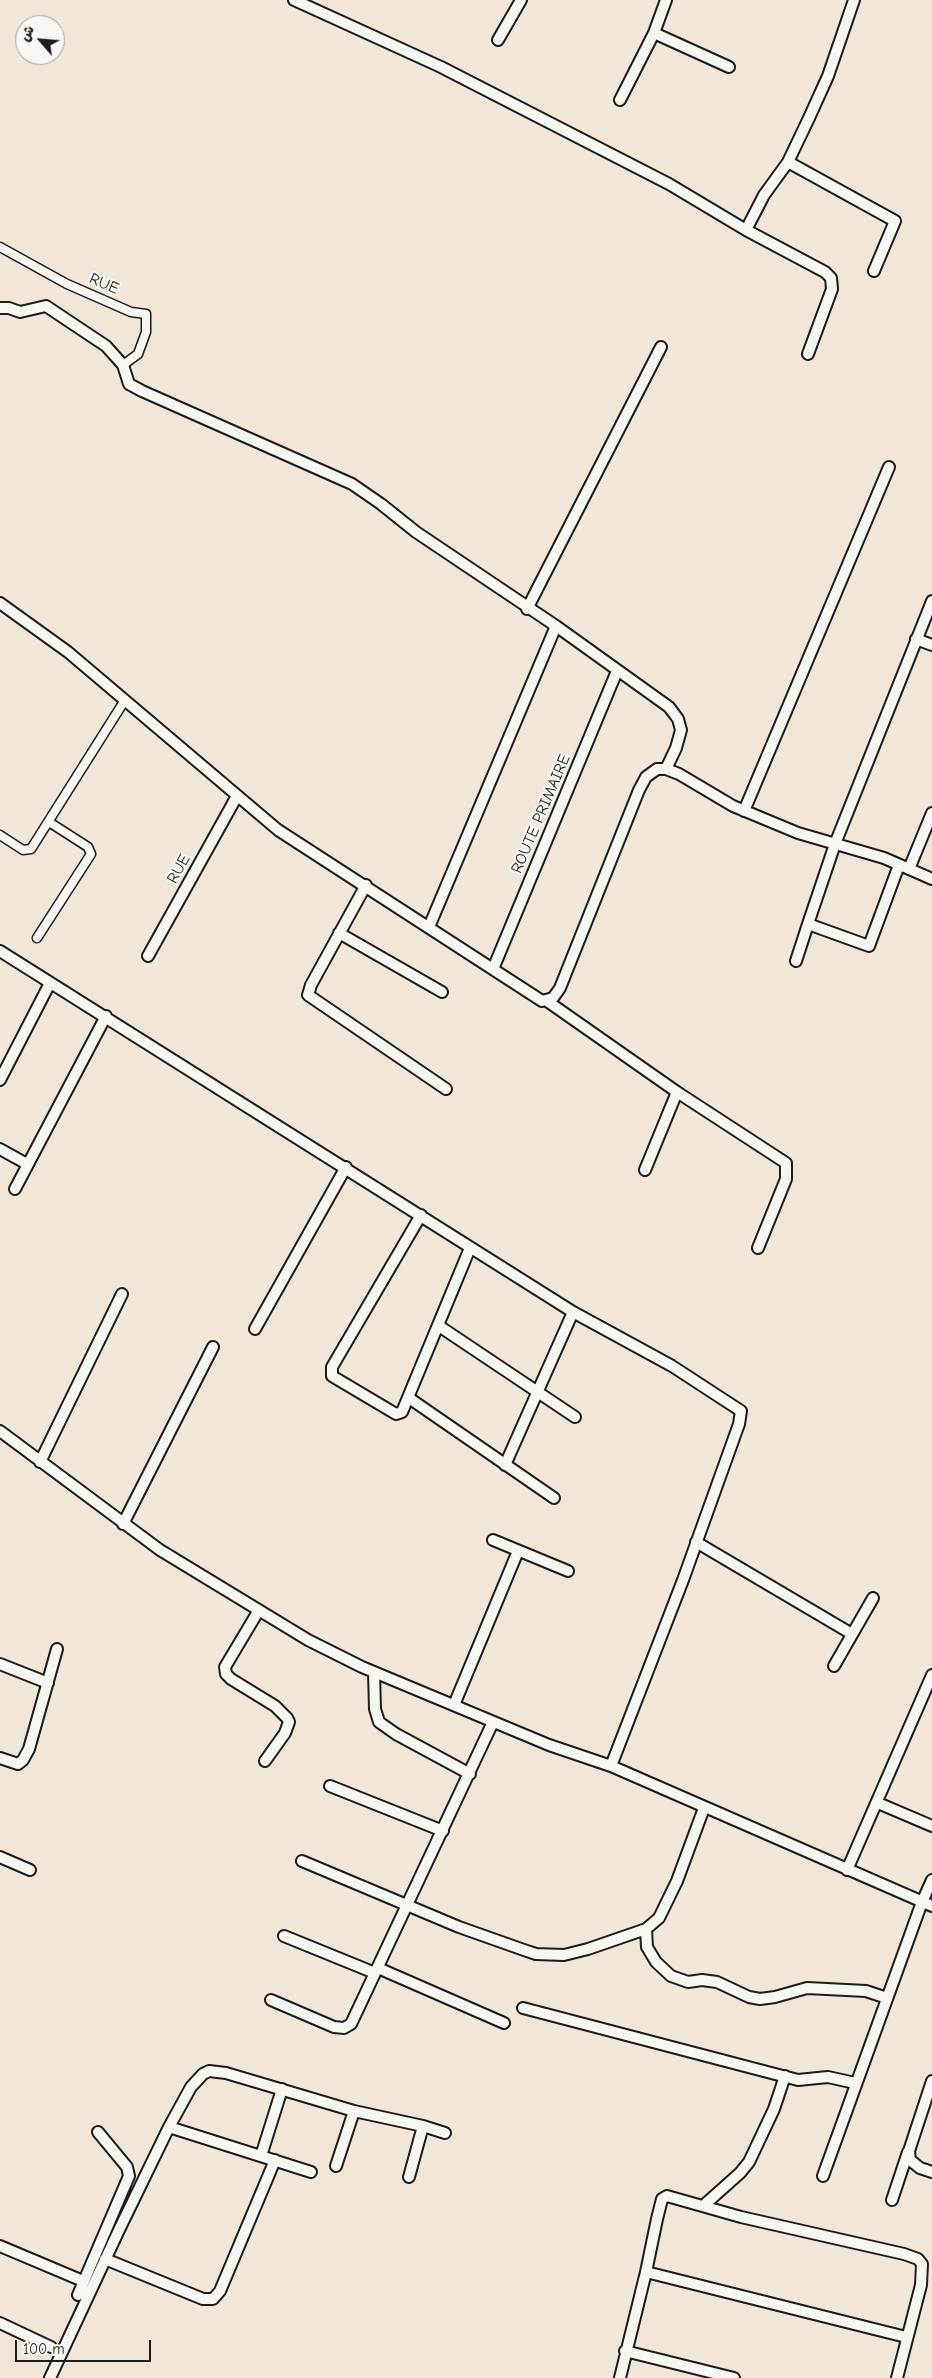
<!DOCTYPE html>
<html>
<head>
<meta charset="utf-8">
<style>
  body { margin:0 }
  #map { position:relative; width:932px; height:2378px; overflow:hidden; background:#f1e6d7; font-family:"Comic Neue","Playpen Sans Arabic",sans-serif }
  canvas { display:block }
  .north { position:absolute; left:15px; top:15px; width:50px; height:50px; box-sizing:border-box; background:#f6f6f2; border:1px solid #9f9f9c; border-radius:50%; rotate:297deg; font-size:14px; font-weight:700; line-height:20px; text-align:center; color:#1c1c1c }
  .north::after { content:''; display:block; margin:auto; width:18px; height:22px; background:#1c1c1c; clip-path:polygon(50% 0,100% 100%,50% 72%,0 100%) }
  .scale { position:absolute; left:15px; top:2340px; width:136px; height:22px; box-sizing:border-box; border:2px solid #1c1c1c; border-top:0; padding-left:6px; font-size:15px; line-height:18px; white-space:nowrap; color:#1c1c1c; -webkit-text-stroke:4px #f6f6f2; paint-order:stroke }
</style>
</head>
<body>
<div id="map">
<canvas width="932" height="2378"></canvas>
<div class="north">ش</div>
<div class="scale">100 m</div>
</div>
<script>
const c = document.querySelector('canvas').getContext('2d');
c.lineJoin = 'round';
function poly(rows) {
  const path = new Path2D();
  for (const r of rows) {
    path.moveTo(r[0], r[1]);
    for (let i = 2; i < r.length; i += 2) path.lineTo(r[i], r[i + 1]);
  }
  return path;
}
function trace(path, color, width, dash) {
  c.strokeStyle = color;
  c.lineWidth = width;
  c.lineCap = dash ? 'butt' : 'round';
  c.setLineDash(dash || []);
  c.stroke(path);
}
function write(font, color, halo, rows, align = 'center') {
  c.font = font + ' "Comic Neue",sans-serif';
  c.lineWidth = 4.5;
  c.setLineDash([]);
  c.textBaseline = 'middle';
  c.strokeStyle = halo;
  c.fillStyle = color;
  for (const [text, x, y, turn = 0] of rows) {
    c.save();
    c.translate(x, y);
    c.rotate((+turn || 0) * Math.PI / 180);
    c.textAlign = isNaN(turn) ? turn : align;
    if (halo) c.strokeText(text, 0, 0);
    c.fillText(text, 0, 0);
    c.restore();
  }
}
const pedestrian = poly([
  [0,247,67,284,131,312,146,314,146,332,138,354,123,365],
  [0,835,23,850,31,849,125,700],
  [37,938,91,854,88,847,49,822]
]);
const minor = poly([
  [294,0,441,67,554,125,669,184,746,230,825,272,831,278,832,289,808,354],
  [654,33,729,67],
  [498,40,521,0],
  [620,100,654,33,666,0],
  [788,162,895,221,874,271],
  [746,230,764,195,788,162,809,118,828,76,854,0],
  [0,308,9,308,20,312,46,306,106,346,123,365,129,384,142,391,352,484,381,504,416,532,556,626,669,707,678,719,681,730,676,748,666,769],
  [0,603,68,652,278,830,542,1001,553,998,560,988,639,790,646,777,657,769,666,769,679,774,733,806,798,833,884,858,932,879],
  [527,609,661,347],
  [916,639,932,645],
  [744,811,889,467],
  [899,865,869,946,808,924,835,844,932,601],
  [909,869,932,813],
  [366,885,311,985,308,995,446,1089],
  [429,927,556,626],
  [339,933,442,992],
  [0,951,573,1312,672,1366,741,1411,739,1424,683,1580,611,1766],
  [148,956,237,796],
  [796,961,808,924],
  [493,969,617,671],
  [547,1001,677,1092,786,1163,786,1179,758,1248],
  [0,1080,50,983],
  [0,1149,27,1164],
  [645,1170,677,1092],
  [15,1189,106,1016],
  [421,1215,332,1367,332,1376,337,1379,396,1414,402,1412,470,1248],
  [439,1326,575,1417],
  [255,1329,346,1167],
  [409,1398,554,1498],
  [0,1431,160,1550,308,1640,362,1667,549,1745,611,1766,932,1906],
  [40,1462,122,1294],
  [505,1465,573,1312],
  [123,1524,213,1347],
  [493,1540,568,1571],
  [696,1542,852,1634],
  [259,1610,225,1667,226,1674,231,1679,275,1706,287,1718,289,1722,285,1733,265,1761],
  [0,1664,48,1683],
  [834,1666,873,1598],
  [374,1672,375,1709,379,1722,396,1734,470,1774],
  [454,1705,518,1551],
  [0,1758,18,1764,23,1760,29,1749,57,1649],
  [330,1786,443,1831],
  [878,1803,932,1826],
  [0,1857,30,1870],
  [302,1861,459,1927,524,1950,536,1954,564,1955,588,1949,646,1929,659,1918,677,1881,704,1808],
  [847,1870,932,1675],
  [646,1929,647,1947,656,1962,671,1976,688,1982,702,1980,717,1982,749,1997,760,1999,775,1997,807,1988,866,1991,887,1998],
  [284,1936,375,1973],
  [378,1968,504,2023],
  [271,2000,334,2027,344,2028,351,2024,493,1722],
  [523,2008,798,2080,828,2077,855,2083],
  [932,2081,909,2151,910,2160,920,2168,932,2172],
  [169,2127,311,2172],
  [261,2156,282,2089],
  [336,2166,354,2111],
  [823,2176,922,1902,932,1880],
  [409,2177,423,2126],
  [892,2200,908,2152],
  [703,2206,740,2173,749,2162,774,2109,785,2076],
  [0,2246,83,2281],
  [105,2259,203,2299,213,2299,220,2291,275,2160],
  [646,2272,906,2337],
  [78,2295,129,2176,127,2167,98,2132],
  [0,2323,51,2347],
  [625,2351,734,2378],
  [50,2378,119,2230,169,2127,191,2087,203,2074,209,2071,226,2073,354,2111,423,2126,445,2133],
  [620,2378,646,2272,657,2219,662,2199,667,2196,741,2217,904,2254,918,2259,922,2264,921,2285,897,2378]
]);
trace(pedestrian, '#1c1c1c', 11);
trace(minor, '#1c1c1c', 14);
trace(pedestrian, '#f6f6f2', 8);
trace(minor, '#f6f6f2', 10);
write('16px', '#1c1c1c', '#f6f6f2', [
  ["RUE",104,284,23],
  ["ROUTE PRIMAIRE",541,814,-67],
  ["RUE",179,869,-61]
]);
</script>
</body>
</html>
